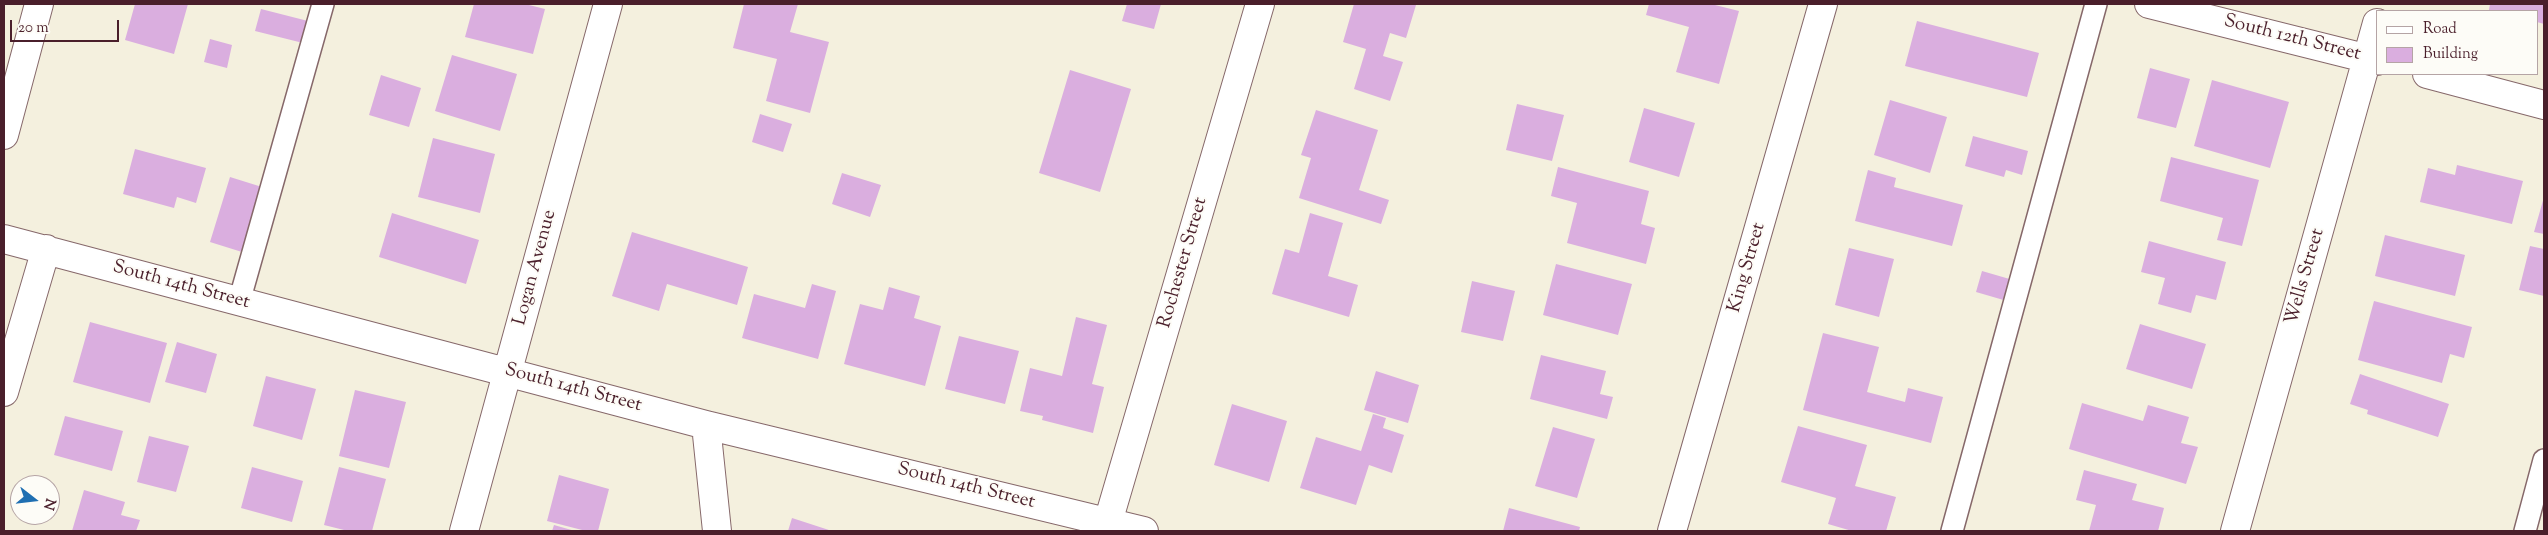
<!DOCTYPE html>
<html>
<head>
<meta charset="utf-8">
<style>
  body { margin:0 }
  #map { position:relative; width:2548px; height:535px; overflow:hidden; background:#f4f0de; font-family:"Sorts Mill Goudy",serif }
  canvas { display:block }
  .frame { position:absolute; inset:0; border:5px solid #4a1f2b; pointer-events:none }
  .legend { position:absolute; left:2376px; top:10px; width:162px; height:65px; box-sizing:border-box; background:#fdfcf7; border:1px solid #b5a4a5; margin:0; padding:6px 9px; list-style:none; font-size:15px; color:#4a1f2b }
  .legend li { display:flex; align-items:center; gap:10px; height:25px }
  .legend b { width:25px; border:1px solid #b5a4a5 }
  .north { position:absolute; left:10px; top:475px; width:50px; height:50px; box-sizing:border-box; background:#fdfcf7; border:1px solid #b5a4a5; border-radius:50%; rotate:106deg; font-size:14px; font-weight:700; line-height:20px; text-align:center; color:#4a1f2b }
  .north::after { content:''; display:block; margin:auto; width:18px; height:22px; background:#1f6fb2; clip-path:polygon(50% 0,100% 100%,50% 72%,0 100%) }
  .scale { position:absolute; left:10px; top:20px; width:109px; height:22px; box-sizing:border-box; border:2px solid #4a1f2b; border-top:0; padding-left:6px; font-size:15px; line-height:18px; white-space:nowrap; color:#4a1f2b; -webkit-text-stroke:4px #fdfcf7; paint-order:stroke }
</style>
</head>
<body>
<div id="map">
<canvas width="2548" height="535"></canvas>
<div class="frame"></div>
<ul class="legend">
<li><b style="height:6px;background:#fff"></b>Road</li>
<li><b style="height:14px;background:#daaedf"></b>Building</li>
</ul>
<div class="north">N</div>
<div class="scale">20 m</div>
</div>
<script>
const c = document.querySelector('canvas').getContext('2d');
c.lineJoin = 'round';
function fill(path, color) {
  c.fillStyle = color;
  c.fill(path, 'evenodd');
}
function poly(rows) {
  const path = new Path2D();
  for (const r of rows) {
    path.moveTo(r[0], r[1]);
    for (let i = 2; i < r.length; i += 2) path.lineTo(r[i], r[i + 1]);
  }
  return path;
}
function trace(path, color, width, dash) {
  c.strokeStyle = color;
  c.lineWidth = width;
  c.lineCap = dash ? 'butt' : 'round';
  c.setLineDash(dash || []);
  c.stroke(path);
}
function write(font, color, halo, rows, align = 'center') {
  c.font = font + ' "Sorts Mill Goudy",serif';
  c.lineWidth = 4;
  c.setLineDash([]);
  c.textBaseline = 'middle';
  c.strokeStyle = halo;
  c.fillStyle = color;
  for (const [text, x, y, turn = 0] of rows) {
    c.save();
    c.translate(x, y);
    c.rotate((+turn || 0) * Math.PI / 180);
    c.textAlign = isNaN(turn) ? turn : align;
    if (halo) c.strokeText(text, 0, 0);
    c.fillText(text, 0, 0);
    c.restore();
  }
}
fill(poly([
  [135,4,188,4,174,54,125,40],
  [474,4,525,4,545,9,533,54,465,37],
  [744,4,798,4,790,32,829,42,810,113,766,101,777,59,733,48],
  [1127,4,1161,4,1154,29,1122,21],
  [1354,4,1416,5,1406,38,1390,33,1383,56,1403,62,1390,101,1354,89,1366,49,1343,42],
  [1649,4,1711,4,1739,11,1719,84,1676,72,1689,27,1646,15],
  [2490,4,2544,4,2544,24,2537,22,2537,11,2495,11,2489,10],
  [261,9,308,21,303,43,255,31],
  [1917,21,2039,53,2027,97,1905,66],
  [210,39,232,45,227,68,204,62],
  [452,55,517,74,500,131,435,111],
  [2150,68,2190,79,2176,128,2137,118],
  [1070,70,1131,89,1100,192,1039,173],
  [381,75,421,88,409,127,369,115],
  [2212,80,2289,102,2270,168,2194,146],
  [1890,100,1947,117,1930,173,1874,155],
  [1517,104,1564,115,1552,161,1506,150],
  [1644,108,1695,123,1679,177,1629,162],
  [1316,110,1378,130,1359,190,1389,200,1381,224,1299,198,1311,158,1301,155],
  [760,114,792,124,783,152,752,142],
  [1973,136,2028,151,2022,175,2006,170,2004,177,1965,166],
  [433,138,495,154,480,213,418,197],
  [135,149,206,168,196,203,177,197,174,208,123,194],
  [2171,157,2259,180,2242,246,2217,240,2223,218,2160,201],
  [2457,165,2523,181,2512,224,2420,202,2428,168,2455,175],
  [1558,167,1649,191,1641,224,1655,228,1646,264,1567,243,1577,203,1551,196],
  [1868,170,1896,178,1894,187,1963,205,1952,246,1855,221],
  [842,173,881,185,870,217,832,204],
  [230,177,262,187,242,252,210,242],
  [2544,197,2544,234,2534,232],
  [392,213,479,240,466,284,379,257],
  [1310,213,1343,223,1328,276,1358,285,1349,317,1272,294,1285,249,1299,253],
  [632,232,748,267,737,305,667,284,659,311,612,296],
  [2385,235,2465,255,2455,296,2375,276],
  [2149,241,2226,262,2216,300,2196,295,2191,313,2158,304,2165,278,2141,272],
  [2530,246,2544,249,2544,296,2519,290],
  [1849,248,1894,259,1879,317,1835,305],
  [1556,264,1632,284,1618,335,1543,315],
  [1982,271,2013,280,2007,301,1976,292],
  [1472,281,1515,291,1503,341,1461,332],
  [812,284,836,291,818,359,742,338,754,294,805,308],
  [889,287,920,296,914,318,941,326,925,386,844,364,860,304,883,310],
  [2374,301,2472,327,2464,358,2450,354,2442,383,2358,360],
  [1076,317,1107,325,1092,384,1104,387,1093,433,1042,420,1043,416,1020,411,1030,368,1062,376],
  [90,322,167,343,150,403,73,382],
  [2140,324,2206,344,2192,389,2126,369],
  [1823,333,1879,347,1867,392,1905,402,1908,388,1943,397,1931,443,1803,410],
  [959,336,1019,351,1005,404,945,389],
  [177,342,217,354,206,393,165,382],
  [1541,355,1606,371,1600,394,1613,397,1607,419,1530,399],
  [1376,371,1419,385,1408,423,1364,410],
  [2360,374,2449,404,2438,437,2367,414,2368,410,2350,404],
  [266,376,316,389,302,440,253,426],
  [355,390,406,402,389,468,339,456],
  [2082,403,2143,421,2148,405,2189,417,2181,443,2198,447,2186,484,2069,449],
  [1232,404,1287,421,1269,482,1214,465],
  [1373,414,1386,418,1383,428,1404,435,1392,473,1369,465,1356,505,1300,488,1316,437,1361,451],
  [65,416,123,431,112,471,54,455],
  [1798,426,1867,445,1855,486,1896,497,1886,531,1852,531,1828,524,1836,498,1781,482],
  [1553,427,1595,439,1577,498,1535,486],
  [149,436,189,446,176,492,137,482],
  [252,467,303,481,292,522,241,508],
  [339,467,386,479,372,531,348,531,324,525],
  [2084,470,2137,484,2132,500,2164,508,2158,531,2089,531,2096,505,2076,500],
  [559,475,609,489,598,531,586,531,547,521],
  [84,490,125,502,121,515,140,520,136,531,72,531],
  [1509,508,1580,527,1579,531,1503,531],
  [792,518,832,531,788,531],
  [554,525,575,531,552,531]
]), '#daaedf');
const lane = poly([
  [239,302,323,4],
  [1952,531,2096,4],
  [2525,531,2544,460]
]);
const street = poly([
  [2149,4,2377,61],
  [2427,74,2544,105],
  [4,135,39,4],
  [4,239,706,425,1144,531],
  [4,392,46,249],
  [706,425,717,531],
  [1108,522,1260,4],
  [464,531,608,4],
  [1672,531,1823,4],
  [2235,531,2377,23]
]);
trace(lane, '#86686a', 24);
trace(street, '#86686a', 30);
trace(lane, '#fff', 21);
trace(street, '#fff', 28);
write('19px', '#4a1f2b', '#fdfcf7', [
  ["South 12th Street",2292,39,14],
  ["Rochester Street",1184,263,-74],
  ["Logan Avenue",536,268,-75],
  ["King Street",1748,268,-74],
  ["Wells Street",2306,277,-74],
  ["South 14th Street",181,286,15],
  ["South 14th Street",573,389,15],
  ["South 14th Street",966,487,14]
]);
</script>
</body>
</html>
